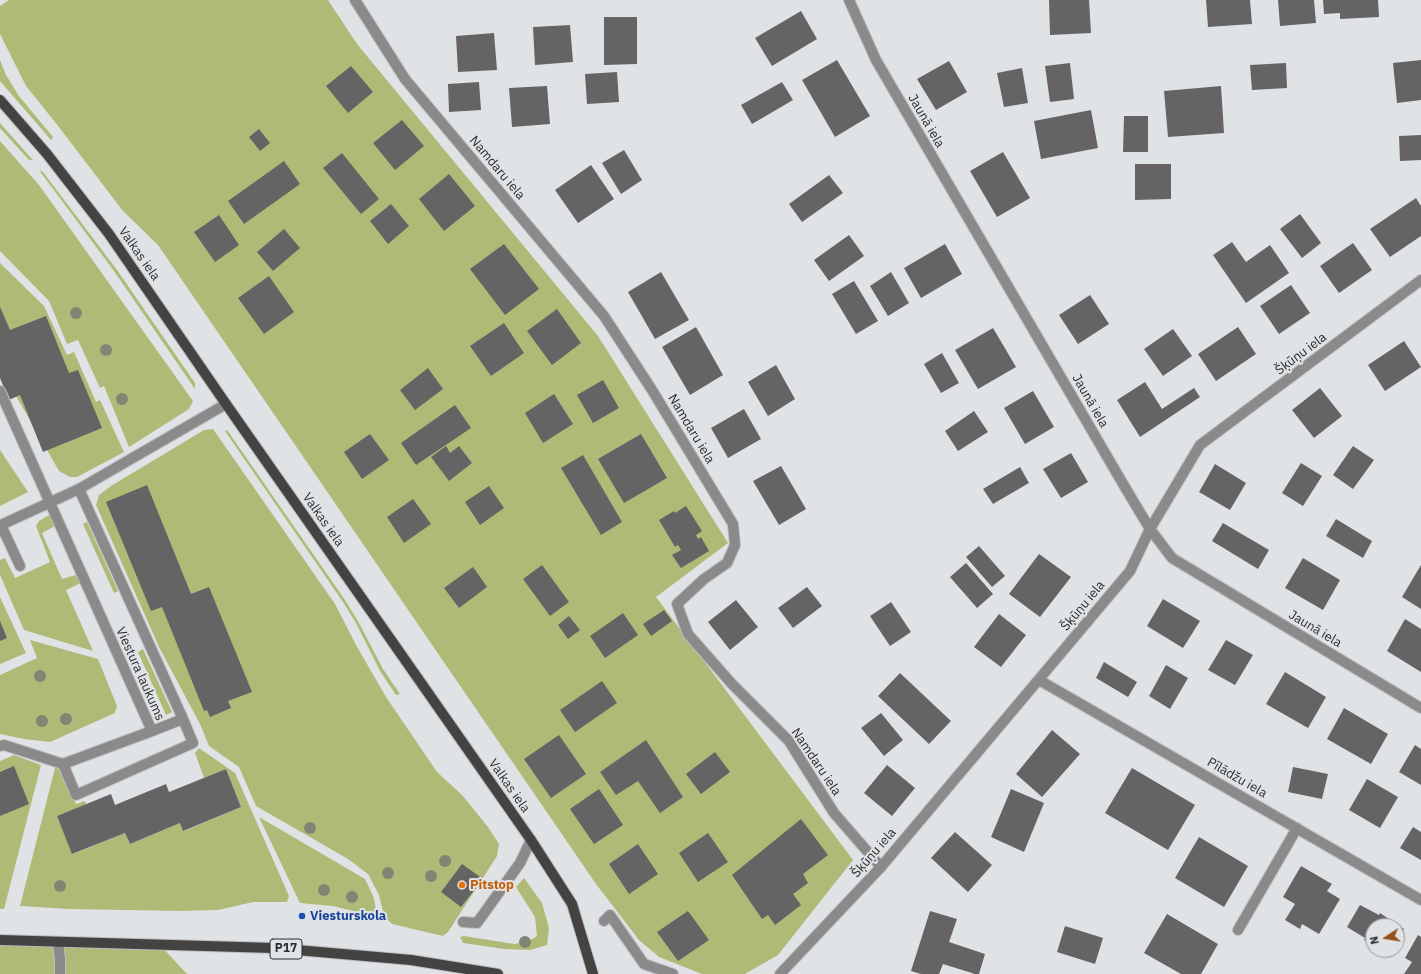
<!DOCTYPE html>
<html>
<head>
<meta charset="utf-8">
<style>
  body { margin:0 }
  #map { position:relative; width:1421px; height:974px; overflow:hidden; background:#e0e3e6; font-family:"IBM Plex Sans",sans-serif }
  canvas { display:block }
  .north { position:absolute; left:1365px; top:918px; width:40px; height:40px; box-sizing:border-box; background:#e0e3e6; border:1px solid #97999c; border-radius:50%; rotate:258deg; font-size:11px; font-weight:700; line-height:16px; text-align:center; color:#2a2b2c }
  .north::after { content:''; display:block; margin:auto; width:14px; height:18px; background:#91511a; clip-path:polygon(50% 0,100% 100%,50% 72%,0 100%) }
</style>
</head>
<body>
<div id="map">
<canvas width="1421" height="974"></canvas>
<div class="north">N</div>
</div>
<script>
const c = document.querySelector('canvas').getContext('2d');
c.lineJoin = 'round';
function fill(path, color) {
  c.fillStyle = color;
  c.fill(path, 'evenodd');
}
function poly(rows) {
  const path = new Path2D();
  for (const r of rows) {
    path.moveTo(r[0], r[1]);
    for (let i = 2; i < r.length; i += 2) path.lineTo(r[i], r[i + 1]);
  }
  return path;
}
function trace(path, color, width, dash) {
  c.strokeStyle = color;
  c.lineWidth = width;
  c.lineCap = dash ? 'butt' : 'round';
  c.setLineDash(dash || []);
  c.stroke(path);
}
function write(font, color, halo, rows, align = 'center') {
  c.font = font + ' "IBM Plex Sans",sans-serif';
  c.lineWidth = 4;
  c.setLineDash([]);
  c.textBaseline = 'middle';
  c.strokeStyle = halo;
  c.fillStyle = color;
  for (const [text, x, y, turn = 0] of rows) {
    c.save();
    c.translate(x, y);
    c.rotate((+turn || 0) * Math.PI / 180);
    c.textAlign = isNaN(turn) ? turn : align;
    if (halo) c.strokeText(text, 0, 0);
    c.fillText(text, 0, 0);
    c.restore();
  }
}
fill(poly([
  [9,0,328,0,357,44,598,336,728,543,656,597,853,860,778,955,745,974,702,974,659,957,639,940,596,884,158,245,123,211,55,122,26,86,0,34,0,6],
  [0,60,6,75,19,96,53,137,51,140,0,81],
  [0,123,31,158,33,160,29,160,0,128],
  [0,141,39,185,193,401,189,409,129,447,104,386,100,388,78,340,67,344,49,301,0,251],
  [39,170,43,172,117,270,195,383,195,389,114,271],
  [0,263,44,306,67,355,74,352,96,402,100,400,124,452,77,477,70,477,59,471,0,368],
  [213,429,335,604,356,645,386,697,437,772,462,795,488,827,499,844,497,856,448,932,443,936,392,924,384,916,379,895,368,874,348,859,256,806,239,767,209,746,200,724,160,649,96,505,99,495,111,486,204,430],
  [227,430,345,600,358,621,383,669,400,694,396,695,380,671,356,623,343,602,225,431],
  [0,450,28,492,0,506],
  [51,514,57,525,42,533,62,579,76,575,81,583,66,590,93,651,24,630,0,575,0,560,5,558,15,578,50,562,36,526,39,521],
  [87,522,118,591,114,593,83,524],
  [0,597,26,653,0,664],
  [30,640,98,659,117,706,115,713,50,742,24,739,0,734,0,675,37,658],
  [143,649,172,712,166,715,138,652],
  [199,748,235,773,289,896,287,902,253,902,218,910,182,911,69,909,20,906,55,768,59,767,76,804,85,801,86,805,57,816,73,854,125,833,130,844,180,823,184,831,241,807,226,769,204,778,195,753],
  [14,755,41,765,4,909,0,909,0,761],
  [259,817,365,879,374,898,377,917,333,906,300,903],
  [524,878,542,903,549,928,547,945,530,950,504,949,463,943,460,937,464,936,514,944,528,942,537,936,535,917,516,887],
  [0,941,160,945,187,974,0,974]
]), '#aeba75');
fill(poly([
  [1049,0,1089,0,1091,33,1050,35],
  [1206,0,1250,0,1252,24,1208,27],
  [1278,0,1314,0,1316,23,1280,26],
  [1323,0,1378,0,1379,17,1340,19,1340,13,1324,14],
  [801,11,817,39,772,66,755,38],
  [604,17,637,17,637,64,604,65],
  [570,25,573,62,535,65,533,27],
  [494,33,497,70,458,72,456,36],
  [837,60,870,116,835,137,802,80],
  [1421,60,1421,100,1397,103,1393,63],
  [949,61,967,92,936,110,917,79],
  [1070,63,1074,99,1050,102,1045,66],
  [1286,63,1287,88,1252,90,1250,65],
  [351,66,373,92,348,113,326,86],
  [1022,68,1028,103,1004,107,997,73],
  [617,72,619,102,587,104,585,74],
  [479,82,481,110,449,112,448,84],
  [782,82,793,100,752,124,741,105],
  [547,86,550,124,512,127,509,88],
  [1221,86,1224,133,1168,137,1164,91],
  [1091,110,1098,148,1041,159,1034,121],
  [1124,116,1148,116,1148,152,1123,152],
  [402,120,424,146,395,170,373,143],
  [259,129,270,143,260,151,249,137],
  [1421,135,1421,160,1400,161,1399,136],
  [624,150,642,180,621,194,602,163],
  [1003,152,1030,198,997,217,970,171],
  [342,153,379,199,361,214,323,168],
  [284,161,300,184,244,224,228,201],
  [1135,164,1171,164,1171,199,1135,200],
  [591,165,614,199,578,223,555,190],
  [449,174,475,206,444,231,419,199],
  [829,175,843,193,802,222,789,204],
  [1416,198,1421,206,1421,236,1390,257,1370,229],
  [391,204,409,226,388,244,370,221],
  [1300,214,1321,243,1302,258,1280,229],
  [219,215,239,245,215,262,194,232],
  [284,229,300,248,273,271,257,252],
  [849,235,864,256,829,281,814,260],
  [1232,242,1246,262,1270,245,1289,273,1246,303,1213,255],
  [1353,243,1372,270,1339,293,1320,266],
  [504,244,539,289,505,315,470,269],
  [945,244,962,274,921,298,904,268],
  [661,272,689,320,655,339,628,292],
  [891,272,909,303,888,316,870,286],
  [269,276,294,312,264,334,238,298],
  [854,281,878,321,856,334,832,294],
  [1291,285,1310,313,1279,334,1260,306],
  [1090,295,1109,324,1078,344,1059,315],
  [0,307,10,330,46,316,69,373,78,370,102,428,43,452,20,395,9,400,0,378],
  [557,309,581,343,552,365,527,331],
  [504,323,524,353,491,376,470,346],
  [696,327,723,375,690,395,662,347],
  [1238,327,1256,354,1216,381,1198,354],
  [993,328,1016,367,978,389,955,350],
  [1173,329,1192,356,1163,376,1144,349],
  [1404,341,1421,367,1385,391,1368,365],
  [942,353,959,383,941,393,924,364],
  [776,365,795,399,768,416,748,382],
  [428,368,443,389,415,410,400,390],
  [603,380,619,408,593,423,577,395],
  [1145,382,1162,409,1194,388,1200,397,1140,437,1117,400],
  [1320,388,1342,416,1314,438,1292,410],
  [1033,391,1054,427,1025,444,1004,408],
  [554,394,573,424,543,443,525,413],
  [455,405,471,428,416,465,401,443],
  [744,409,761,439,728,458,711,428],
  [974,411,988,432,958,451,945,431],
  [370,434,389,460,362,479,344,452],
  [641,434,667,478,624,503,598,459],
  [446,446,450,453,459,446,472,463,449,481,431,457],
  [1353,446,1374,460,1353,489,1333,475],
  [1071,453,1088,482,1061,498,1043,469],
  [583,455,622,522,601,535,561,468],
  [1301,463,1322,476,1303,506,1282,493],
  [1215,464,1246,483,1230,510,1199,492],
  [781,466,806,509,779,525,753,481],
  [1020,467,1029,483,993,504,983,489],
  [147,485,191,594,209,587,252,692,228,701,231,708,210,717,207,710,204,711,162,607,151,611,106,502],
  [489,486,504,508,480,525,465,502],
  [413,499,431,524,404,543,387,517],
  [686,506,702,531,696,535,698,539,701,537,709,551,681,568,672,555,681,550,678,545,675,547,659,520,674,511,675,513],
  [1336,519,1372,541,1363,558,1326,536],
  [1223,523,1269,550,1258,569,1212,541],
  [979,546,1005,576,992,587,966,557],
  [1039,554,1071,577,1040,617,1009,594],
  [1303,558,1340,580,1323,610,1285,588],
  [966,563,993,594,977,608,950,577],
  [542,565,569,602,550,616,523,579],
  [1421,565,1421,609,1402,597],
  [473,567,487,587,459,608,444,588],
  [807,587,822,606,793,628,778,608],
  [1163,599,1200,621,1183,648,1147,626],
  [736,600,758,627,730,650,708,622],
  [891,602,911,632,890,646,870,616],
  [664,610,672,621,651,636,643,624],
  [623,613,638,635,605,658,590,636],
  [999,614,1026,635,1001,667,974,647],
  [569,616,580,630,568,639,558,625],
  [1405,619,1421,629,1421,672,1387,651],
  [0,621,7,638,0,641],
  [1226,640,1253,655,1235,685,1208,670],
  [1104,662,1137,682,1128,697,1096,678],
  [1166,665,1188,678,1170,709,1149,696],
  [1285,672,1326,697,1308,728,1266,704],
  [900,673,951,721,929,744,878,696],
  [602,681,617,703,575,732,560,710],
  [1344,708,1388,734,1371,764,1327,739],
  [881,713,903,740,884,756,861,728],
  [1052,730,1080,754,1042,797,1016,774],
  [559,735,586,774,551,798,524,759],
  [646,740,683,797,660,813,638,781,616,795,600,772],
  [1415,745,1421,749,1421,785,1399,772],
  [715,752,730,772,701,794,686,774],
  [887,765,915,788,892,816,864,793],
  [14,766,29,804,0,816,0,772],
  [1293,767,1328,774,1322,799,1288,792],
  [1132,768,1195,805,1168,850,1105,813],
  [226,769,241,807,183,831,180,823,130,844,125,833,72,854,57,816,111,794,115,805,166,784,169,792],
  [1367,779,1398,797,1380,828,1349,810],
  [599,789,623,825,594,844,570,809],
  [1011,789,1044,803,1024,852,991,837],
  [801,819,828,855,803,874,808,883,793,894,801,905,775,925,768,915,762,919,732,875],
  [1413,827,1421,832,1421,860,1400,848],
  [955,832,992,865,968,892,931,858],
  [708,833,728,862,698,882,679,853],
  [1199,837,1248,866,1224,907,1175,878],
  [638,844,658,874,629,894,609,864],
  [462,864,483,879,461,907,441,892],
  [1301,866,1332,884,1327,891,1340,899,1319,934,1302,924,1300,929,1285,920,1295,904,1283,897],
  [1360,905,1379,915,1380,913,1404,929,1397,941,1397,926,1373,926,1373,945,1364,940,1365,938,1347,927],
  [688,911,709,940,678,961,657,932],
  [930,911,957,919,949,942,985,954,979,974,975,974,943,964,939,974,921,974,911,971],
  [1167,914,1218,944,1201,974,1181,974,1144,953],
  [1065,926,1103,938,1095,964,1057,952],
  [1418,935,1421,937,1421,974,1404,974,1412,962,1405,958]
]), '#666365');
const minor = poly([
  [355,0,405,79,604,316,652,390,733,524,735,545,727,563,704,579,677,604,688,634,732,684,789,741,834,813,881,867],
  [849,0,876,60,1126,489,1150,529,1172,558,1421,708],
  [0,391,152,731,63,764,4,745,0,746],
  [79,489,183,719,152,731],
  [20,566,1,525,79,489,226,404],
  [1039,680,1421,900],
  [63,764,76,795,193,743,183,719],
  [604,921,610,915,644,964,673,974],
  [463,922,477,923,520,863,531,840],
  [1238,930,1297,828],
  [58,942,60,959,60,974],
  [780,974,881,867,1130,571,1150,529,1200,445,1421,280]
]);
const major = poly([
  [0,100,47,154,109,234,226,404,531,840,572,904,593,974],
  [0,940,274,948,411,960,498,974]
]);
trace(minor, '#bcbec1', 12);
trace(major, '#bcbec1', 12);
trace(minor, '#8b8989', 10);
trace(major, '#454242', 10);
c.fillStyle = '#818674';
for (const [x, y] of [
  [76,313],
  [106,350],
  [122,399],
  [40,676],
  [66,719],
  [42,721],
  [310,828],
  [445,861],
  [388,873],
  [431,876],
  [60,886],
  [324,890],
  [352,897],
  [525,942]
]) {
  c.beginPath();
  c.arc(x, y, 6, 0, 2 * Math.PI);
  c.fill();
}
for (const [x, y, r, color] of [
  [462,885,4,"#e8710a"],
  [302,916,4,"#1a4fb4"]
]) {
  const dot = new Path2D();
  dot.arc(x, y, r, 0, 2 * Math.PI);
  c.fillStyle = color;
  c.fill(dot);
  trace(dot, '#e0e3e6', 1.5);
}
for (const [x, y, w] of [
  [286,949,32]
]) {
  const box = new Path2D();
  box.roundRect(x - w / 2, y - 10, w, 20, 3);
  c.fillStyle = '#e0e3e6';
  c.fill(box);
  trace(box, '#2a2b2c', 1);
}
write('bold 12px', '#2a2b2c', null, [
  ["P17",286,949]
]);
write('13px', '#2a2b2c', '#e0e3e6', [
  ["Jaunā iela",926,121,60],
  ["Namdaru iela",497,168,50],
  ["Valkas iela",139,254,55],
  ["Šķūņu iela",1301,354,-37],
  ["Jaunā iela",1090,401,60],
  ["Namdaru iela",691,429,59],
  ["Valkas iela",323,520,55],
  ["Šķūņu iela",1083,606,-50],
  ["Jaunā iela",1315,629,31],
  ["Viestura laukums",140,674,66],
  ["Namdaru iela",816,762,56],
  ["Pīlādžu iela",1237,778,30],
  ["Valkas iela",509,786,55],
  ["Šķūņu iela",874,853,-49]
]);
write('bold 13px', '#c56008', '#e0e3e6', [
  ["Pitstop",470,885]
], 'left');
write('bold 13px', '#164399', '#e0e3e6', [
  ["Viesturskola",310,916]
], 'left');
</script>
</body>
</html>
